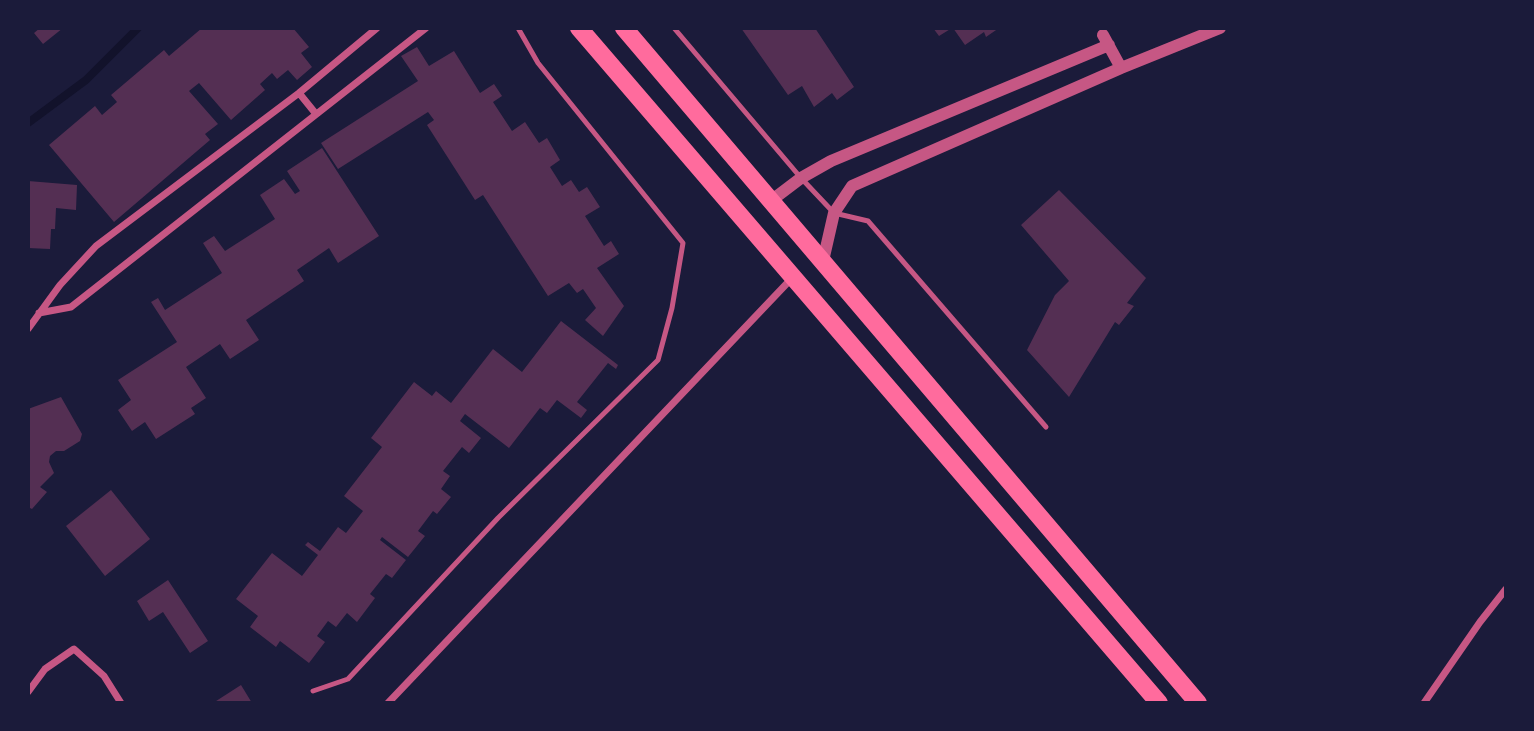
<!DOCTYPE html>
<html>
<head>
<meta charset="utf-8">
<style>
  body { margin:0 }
  #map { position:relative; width:1534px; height:731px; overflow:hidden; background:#1b1b3a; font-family:"DM Sans",sans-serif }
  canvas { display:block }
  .frame { position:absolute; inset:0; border:30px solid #1b1b3a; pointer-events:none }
</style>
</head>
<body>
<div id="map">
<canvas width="1534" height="731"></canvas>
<div class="frame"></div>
</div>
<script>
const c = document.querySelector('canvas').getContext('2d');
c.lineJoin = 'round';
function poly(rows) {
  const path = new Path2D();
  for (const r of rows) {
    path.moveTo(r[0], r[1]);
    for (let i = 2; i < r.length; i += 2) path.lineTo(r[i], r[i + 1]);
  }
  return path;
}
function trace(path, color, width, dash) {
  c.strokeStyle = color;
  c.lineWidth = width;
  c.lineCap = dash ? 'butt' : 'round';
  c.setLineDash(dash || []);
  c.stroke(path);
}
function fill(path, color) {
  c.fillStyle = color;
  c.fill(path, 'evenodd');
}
trace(poly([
  [28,123,86,80,138,28]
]), '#12122b', 8);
fill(poly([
  [40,28,63,28,43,44,34,33],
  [202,28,293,28,309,47,301,53,312,67,297,80,288,70,277,79,272,73,260,84,265,90,231,120,199,83,189,91,218,124,205,134,210,140,114,222,49,145,95,106,102,115,117,102,111,95,164,50,169,56],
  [741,28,815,28,854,87,837,100,832,93,814,107,802,86,788,95],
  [933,28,952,28,939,36],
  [953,28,999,28,986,37,984,32,965,45],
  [417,47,429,66,454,51,480,93,494,84,502,96,493,102,512,131,525,122,539,143,547,138,560,160,550,167,562,186,571,180,579,192,587,187,600,207,585,216,604,246,611,241,619,254,597,268,624,306,603,336,585,320,596,308,583,289,577,293,569,283,548,296,483,195,475,200,427,125,434,120,428,112,338,169,321,143,418,81,401,56],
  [322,148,379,236,338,263,329,248,297,270,304,281,246,320,259,340,230,359,220,344,186,367,206,398,191,408,195,414,156,439,145,422,132,431,118,410,131,400,118,380,177,342,151,302,158,298,165,310,222,273,203,243,214,236,225,251,275,219,260,195,284,179,295,194,300,191,287,171],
  [28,181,77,185,76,210,56,208,55,229,51,229,50,249,28,248],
  [1059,190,1146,278,1127,303,1134,306,1119,325,1115,322,1069,397,1027,350,1055,295,1069,281,1021,225],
  [561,321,618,365,616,369,608,363,577,402,587,410,581,418,557,400,547,413,540,408,509,448,465,414,460,421,481,438,469,453,462,447,443,471,450,476,441,489,451,497,437,514,433,511,418,531,425,536,408,557,382,537,380,540,406,560,392,578,386,574,370,594,375,598,357,622,347,613,336,627,328,621,317,636,325,642,309,663,280,641,276,647,250,627,258,616,236,599,272,553,302,576,318,555,305,545,308,542,320,551,338,527,346,533,363,511,344,496,382,447,371,438,414,382,432,396,436,391,451,403,493,349,522,372],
  [61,397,82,434,80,441,64,451,56,451,50,456,49,462,54,473,40,487,47,492,32,509,28,507,28,409],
  [111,490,150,539,105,576,66,526],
  [168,580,208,641,190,653,163,612,149,621,137,601],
  [241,685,252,703,213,703]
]), '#542f53');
trace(poly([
  [674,28,801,178,834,213,868,221,1046,427],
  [313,691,348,679,498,518,658,360,672,308,683,243,538,63,518,28]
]), '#c65784', 5);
trace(poly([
  [299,93,316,114],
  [39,313,71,307,426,28],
  [28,329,60,285,96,246,299,93,377,28],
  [28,692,45,669,74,649,104,676,121,703],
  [388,703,793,277],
  [1424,703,1480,622,1506,589]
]), '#c65784', 7);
trace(poly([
  [1103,35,1121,68],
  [772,200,801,178,831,161,1109,45],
  [823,261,834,213,852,186,1121,68,1220,28]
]), '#c65784', 12);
trace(poly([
  [579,28,1159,703],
  [624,28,1198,703]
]), '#ff6b9d', 18);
</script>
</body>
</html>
